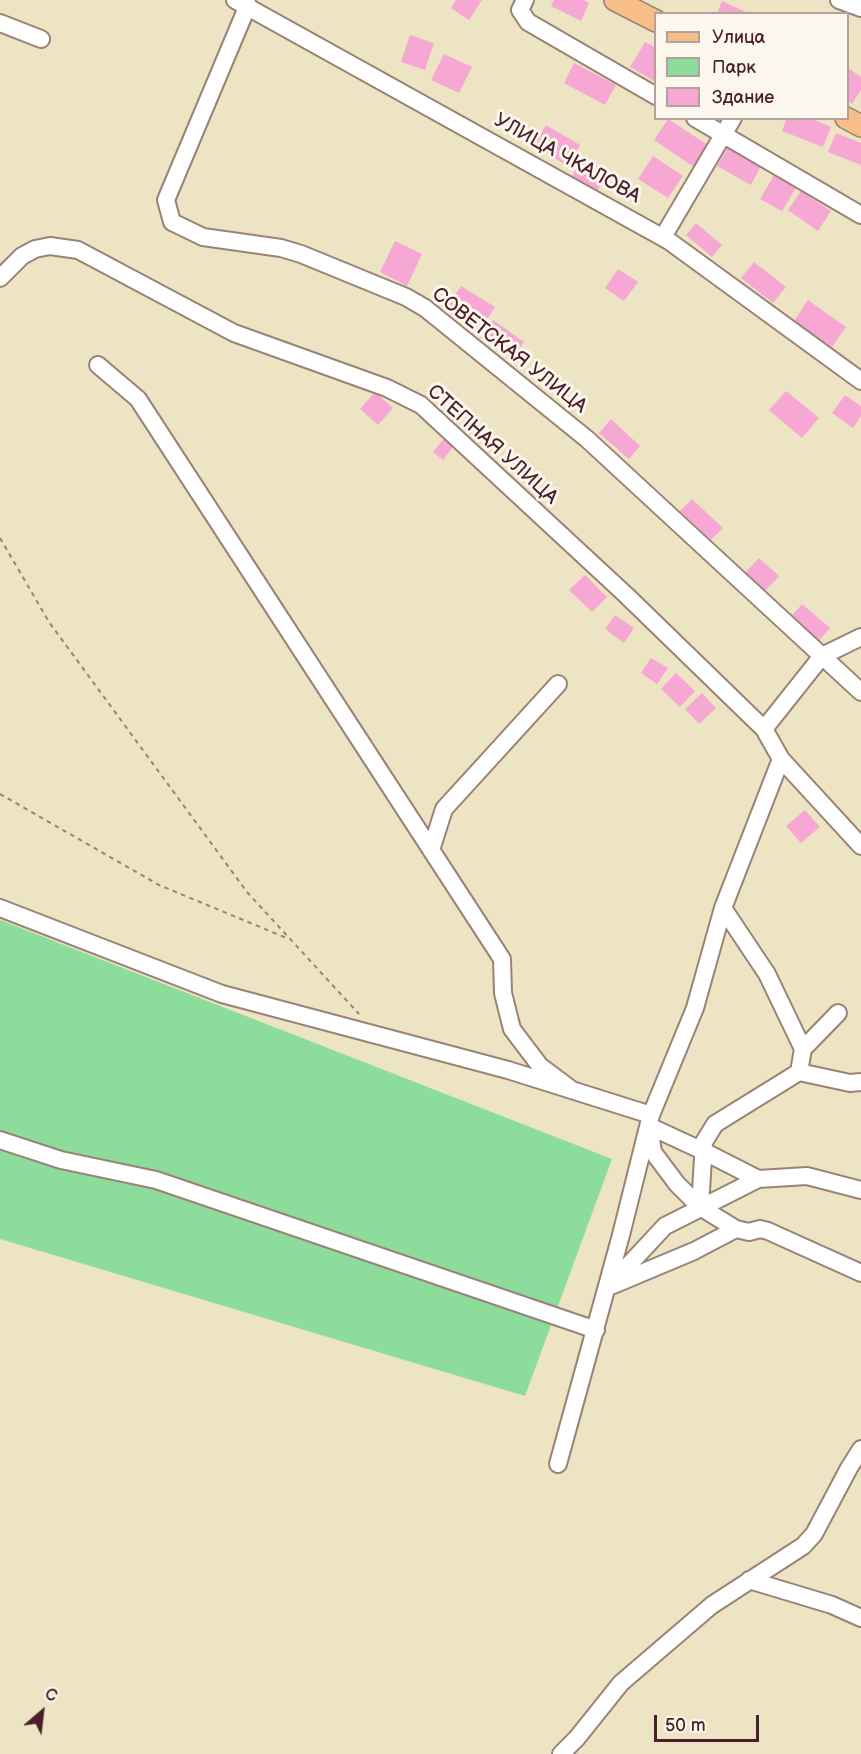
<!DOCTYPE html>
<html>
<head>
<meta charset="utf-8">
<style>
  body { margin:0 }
  #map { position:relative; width:861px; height:1754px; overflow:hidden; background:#ece4c3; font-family:"Balsamiq Sans",sans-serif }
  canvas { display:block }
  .legend { position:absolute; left:654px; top:12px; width:195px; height:108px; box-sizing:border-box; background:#fbf7ec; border:2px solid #b4a19f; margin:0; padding:8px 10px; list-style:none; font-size:18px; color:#4a1f2b }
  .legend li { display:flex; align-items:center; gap:12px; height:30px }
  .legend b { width:30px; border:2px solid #b4a19f }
  .north { position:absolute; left:12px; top:1682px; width:60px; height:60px; -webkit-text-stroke:4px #fbf7ec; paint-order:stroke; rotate:28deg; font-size:16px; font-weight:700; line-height:24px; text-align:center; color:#4a1f2b }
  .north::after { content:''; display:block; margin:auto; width:21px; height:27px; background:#4a1f2b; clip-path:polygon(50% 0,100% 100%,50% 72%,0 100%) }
  .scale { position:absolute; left:654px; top:1715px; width:105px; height:27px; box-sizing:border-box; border:3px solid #4a1f2b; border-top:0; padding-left:8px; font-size:18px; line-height:21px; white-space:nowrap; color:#4a1f2b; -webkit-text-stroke:4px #fbf7ec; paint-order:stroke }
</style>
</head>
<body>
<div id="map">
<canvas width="861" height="1754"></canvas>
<ul class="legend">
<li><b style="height:8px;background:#f7be87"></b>Улица</li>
<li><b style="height:16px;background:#8cdd9c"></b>Парк</li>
<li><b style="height:16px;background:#f6a7d4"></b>Здание</li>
</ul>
<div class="north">С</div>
<div class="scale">50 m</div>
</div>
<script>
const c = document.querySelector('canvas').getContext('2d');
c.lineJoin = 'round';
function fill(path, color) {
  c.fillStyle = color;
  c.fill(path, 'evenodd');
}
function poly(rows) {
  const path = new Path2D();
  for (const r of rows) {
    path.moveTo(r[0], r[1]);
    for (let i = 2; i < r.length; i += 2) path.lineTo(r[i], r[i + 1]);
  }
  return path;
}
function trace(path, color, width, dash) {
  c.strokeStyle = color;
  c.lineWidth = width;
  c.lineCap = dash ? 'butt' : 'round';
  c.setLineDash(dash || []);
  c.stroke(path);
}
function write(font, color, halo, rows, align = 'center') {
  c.font = font + ' "Balsamiq Sans",sans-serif';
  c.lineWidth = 6;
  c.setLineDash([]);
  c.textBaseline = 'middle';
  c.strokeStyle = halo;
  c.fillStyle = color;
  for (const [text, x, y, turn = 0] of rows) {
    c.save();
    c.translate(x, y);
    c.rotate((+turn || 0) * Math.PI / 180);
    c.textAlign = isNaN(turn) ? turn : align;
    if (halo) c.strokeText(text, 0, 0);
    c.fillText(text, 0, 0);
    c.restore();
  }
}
fill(poly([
  [0,920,612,1159,525,1396,0,1239]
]), '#8cdd9c');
fill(poly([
  [456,0,482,0,469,20,451,8],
  [554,0,583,0,589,3,581,21,551,6],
  [722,1,750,14,717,14],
  [410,35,434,43,425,70,401,62],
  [645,42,656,48,656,82,630,67],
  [444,54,472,67,459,93,431,80],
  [574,63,616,85,605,105,564,83],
  [848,68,861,77,861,90,852,104,848,101],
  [787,118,810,118,831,127,823,147,782,131],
  [668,119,708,145,694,167,654,140],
  [546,125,580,145,568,166,534,146],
  [836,133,861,143,861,165,828,152],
  [728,147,761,166,751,185,717,166],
  [653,156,683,176,668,198,638,179],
  [582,158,608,172,598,190,572,176],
  [774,175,796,188,782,211,760,199],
  [801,191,831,211,818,231,788,210],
  [696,223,722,245,712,257,686,235],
  [395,241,422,254,407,286,380,272],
  [754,262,786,287,773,303,741,278],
  [618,269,638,282,624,301,605,288],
  [461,286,495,307,479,332,445,310],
  [808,300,846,327,832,347,794,321],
  [493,320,524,342,512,359,481,337],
  [786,391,819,418,802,438,769,410],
  [375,392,393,408,378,425,360,409],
  [845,395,861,406,861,416,853,428,832,413],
  [611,419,640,446,629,459,599,433],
  [446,436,455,444,443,460,433,452],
  [692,499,723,528,711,540,680,511],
  [759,558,779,576,764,592,744,574],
  [585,575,607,597,592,612,569,590],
  [802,604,830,628,817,643,789,619],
  [615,615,634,628,624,643,605,629],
  [651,658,668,668,657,684,641,673],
  [676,673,695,691,680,707,661,689],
  [702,693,716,708,699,724,685,709],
  [805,810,820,827,801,843,786,826]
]), '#f6a7d4');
const minor = poly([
  [235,0,669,241,861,381],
  [525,0,520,10,528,22,656,96],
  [839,0,861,8],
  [248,5,166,200,172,222,203,237,281,248,301,254,406,297,425,308,587,439,861,692],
  [0,23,41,39],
  [695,118,861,215],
  [663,237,733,118],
  [0,278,22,256,35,249,50,246,78,250,234,333,387,388,421,405,626,595,764,729,781,759,861,846],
  [98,365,138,399,502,959,503,993,512,1029,540,1066,572,1090],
  [764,729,822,656,861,637],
  [431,850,444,809,558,684],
  [0,908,222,994,508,1070,651,1115],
  [723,908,767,974,803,1049],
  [838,1013,803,1049,799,1072,715,1124,704,1142,700,1207,736,1229,749,1232,760,1229,768,1231,861,1273],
  [799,1072,850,1083,861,1082],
  [649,1126,703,1151,758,1179,807,1176,861,1190],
  [650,1132,653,1152,677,1184,700,1207],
  [0,1140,61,1160,156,1180,596,1330],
  [610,1285,665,1226,758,1179],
  [613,1285,694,1251,736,1229],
  [558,1464,621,1235,651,1115,695,1008,723,908,781,759],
  [749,1580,832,1605,861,1618],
  [561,1754,577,1738,621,1683,712,1605,803,1546,814,1534,849,1468,861,1449]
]);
const major = poly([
  [615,0,656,21],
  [846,118,861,126]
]);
trace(minor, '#9b8277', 20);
trace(major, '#9b8277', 24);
trace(poly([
  [0,538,49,622,247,892,359,1014],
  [0,794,159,885,289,939]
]), '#9b8277', 2, [4.5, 4.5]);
trace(minor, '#fff', 16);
trace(major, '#f7be87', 21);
write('20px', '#4a1f2b', '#fbf7ec', [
  ["УЛИЦА ЧКАЛОВА",567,159,29],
  ["СОВЕТСКАЯ УЛИЦА",509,351,38],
  ["СТЕПНАЯ УЛИЦА",492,445,42]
]);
</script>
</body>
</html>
